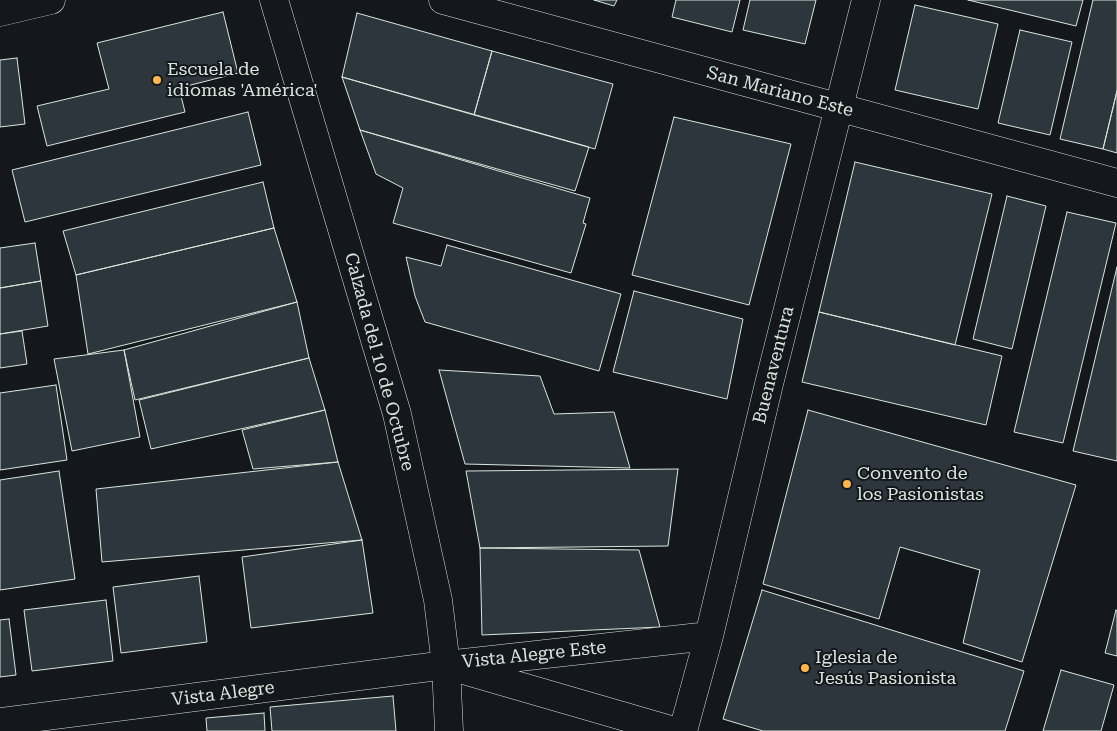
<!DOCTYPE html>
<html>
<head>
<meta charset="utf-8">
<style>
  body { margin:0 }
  canvas { display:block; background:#14181c }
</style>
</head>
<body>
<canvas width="1117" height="731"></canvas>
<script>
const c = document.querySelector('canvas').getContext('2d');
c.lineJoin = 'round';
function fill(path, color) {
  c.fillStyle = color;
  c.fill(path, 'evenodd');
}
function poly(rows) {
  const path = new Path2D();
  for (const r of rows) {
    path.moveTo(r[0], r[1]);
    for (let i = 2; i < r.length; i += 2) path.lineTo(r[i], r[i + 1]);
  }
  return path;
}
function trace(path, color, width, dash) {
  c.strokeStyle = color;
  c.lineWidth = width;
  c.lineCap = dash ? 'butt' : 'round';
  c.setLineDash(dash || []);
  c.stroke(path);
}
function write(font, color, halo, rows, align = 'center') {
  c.font = font + ' "Roboto Serif",serif';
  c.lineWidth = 4;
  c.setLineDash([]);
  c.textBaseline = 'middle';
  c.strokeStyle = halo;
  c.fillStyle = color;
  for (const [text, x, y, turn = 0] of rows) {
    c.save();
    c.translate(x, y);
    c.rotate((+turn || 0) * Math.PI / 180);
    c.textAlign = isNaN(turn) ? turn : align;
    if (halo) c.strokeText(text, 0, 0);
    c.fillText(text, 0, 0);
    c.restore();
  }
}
const building = poly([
  [594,0,617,0,614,6,594,0],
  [676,0,740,0,732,32,672,17,676,0],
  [750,0,816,0,805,44,743,30,750,0],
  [968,0,1083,0,1076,26,968,0],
  [1093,0,1117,0,1117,91,1103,149,1060,139,1093,0],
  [915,5,998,24,978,109,895,90,915,5],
  [223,12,238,73,179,88,185,112,47,146,37,106,109,89,97,43,223,12],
  [357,13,492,51,474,115,342,77,357,13],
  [1020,30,1072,42,1050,135,998,123,1020,30],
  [492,51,613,84,595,149,474,115,492,51],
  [17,58,25,124,0,127,0,60,17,58],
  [342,77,589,147,575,191,360,130,342,77],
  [1117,91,1117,153,1103,149,1117,91],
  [248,112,261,165,25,222,12,170,248,112],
  [674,117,791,144,749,305,632,275,674,117],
  [360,130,590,198,583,223,586,224,571,273,393,223,403,188,376,174,360,130],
  [855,162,992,194,955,345,819,312,855,162],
  [263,182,274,228,76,275,63,231,263,182],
  [1007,196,1046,206,1012,349,973,339,1007,196],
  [1067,212,1116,223,1063,443,1014,432,1067,212],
  [274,228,297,302,88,354,76,275,274,228],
  [35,243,41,281,0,288,0,248,35,243],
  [447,245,621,294,599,371,425,322,415,296,406,257,441,266,447,245],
  [1117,267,1117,461,1073,451,1117,267],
  [41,281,48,326,0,334,0,288,41,281],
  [634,291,743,319,727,399,613,372,634,291],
  [297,302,309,358,135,400,124,350,297,302],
  [819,312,1002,356,986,425,802,382,819,312],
  [22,331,27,364,0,368,0,334,22,331],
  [124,350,140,437,72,451,54,359,124,350],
  [309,358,325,410,151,449,139,400,309,358],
  [439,370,540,376,554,414,614,412,630,468,465,464,439,370],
  [56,385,67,460,0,470,0,393,56,385],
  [325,410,338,462,253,469,242,430,325,410],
  [808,410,1076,485,1022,662,963,643,980,570,900,547,879,619,763,584,808,410],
  [338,462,362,540,102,562,96,489,338,462],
  [678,469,668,546,480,548,466,471,678,469],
  [59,471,75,579,0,590,0,480,59,471],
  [362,540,373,613,251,628,242,557,362,540],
  [480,548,639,550,660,627,482,635,480,548],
  [199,576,207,642,121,653,113,587,199,576],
  [762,590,1024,671,1005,731,763,731,723,719,762,590],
  [106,600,113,661,32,671,24,610,106,600],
  [1116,610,1117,611,1117,656,1105,653,1116,610],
  [9,619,16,675,0,677,0,620,9,619],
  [1061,670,1114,685,1101,731,1043,731,1061,670],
  [393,696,396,731,272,731,270,707,393,696],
  [264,713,265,731,207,731,206,718,264,713]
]);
fill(building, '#2c363c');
trace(building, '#d8e6dc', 1);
const minor = poly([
  [443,0,1117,183],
  [0,12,51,0],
  [460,669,674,731],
  [0,722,446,665,709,636],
  [683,731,709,636,769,384,866,0]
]);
const major = poly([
  [274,0,397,414,438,600,446,665,449,731]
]);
trace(minor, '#d8e6dc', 29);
trace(major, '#d8e6dc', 29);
trace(minor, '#14181c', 28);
trace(major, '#14181c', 28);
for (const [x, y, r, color] of [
  [157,80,5,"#ffb74d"],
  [847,484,5,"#ffb74d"],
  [805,668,5,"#ffb74d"]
]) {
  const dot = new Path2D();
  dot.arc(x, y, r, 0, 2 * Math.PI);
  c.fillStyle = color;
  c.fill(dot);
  trace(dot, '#14181c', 2);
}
write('18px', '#d8e6dc', '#14181c', [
  ["Escuela de",167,70],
  ["idiomas 'América'",167,91],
  ["Convento de",857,474],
  ["los Pasionistas",857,495],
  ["Iglesia de",815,658],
  ["Jesús Pasionista",815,679]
], 'left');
write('18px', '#d8e6dc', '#14181c', [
  ["San Mariano Este",780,92,15],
  ["Calzada del 10 de Octubre",379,362,75],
  ["Buenaventura",774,365,-76],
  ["Vista Alegre Este",534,655,-6],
  ["Vista Alegre",223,694,-7]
]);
</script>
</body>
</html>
